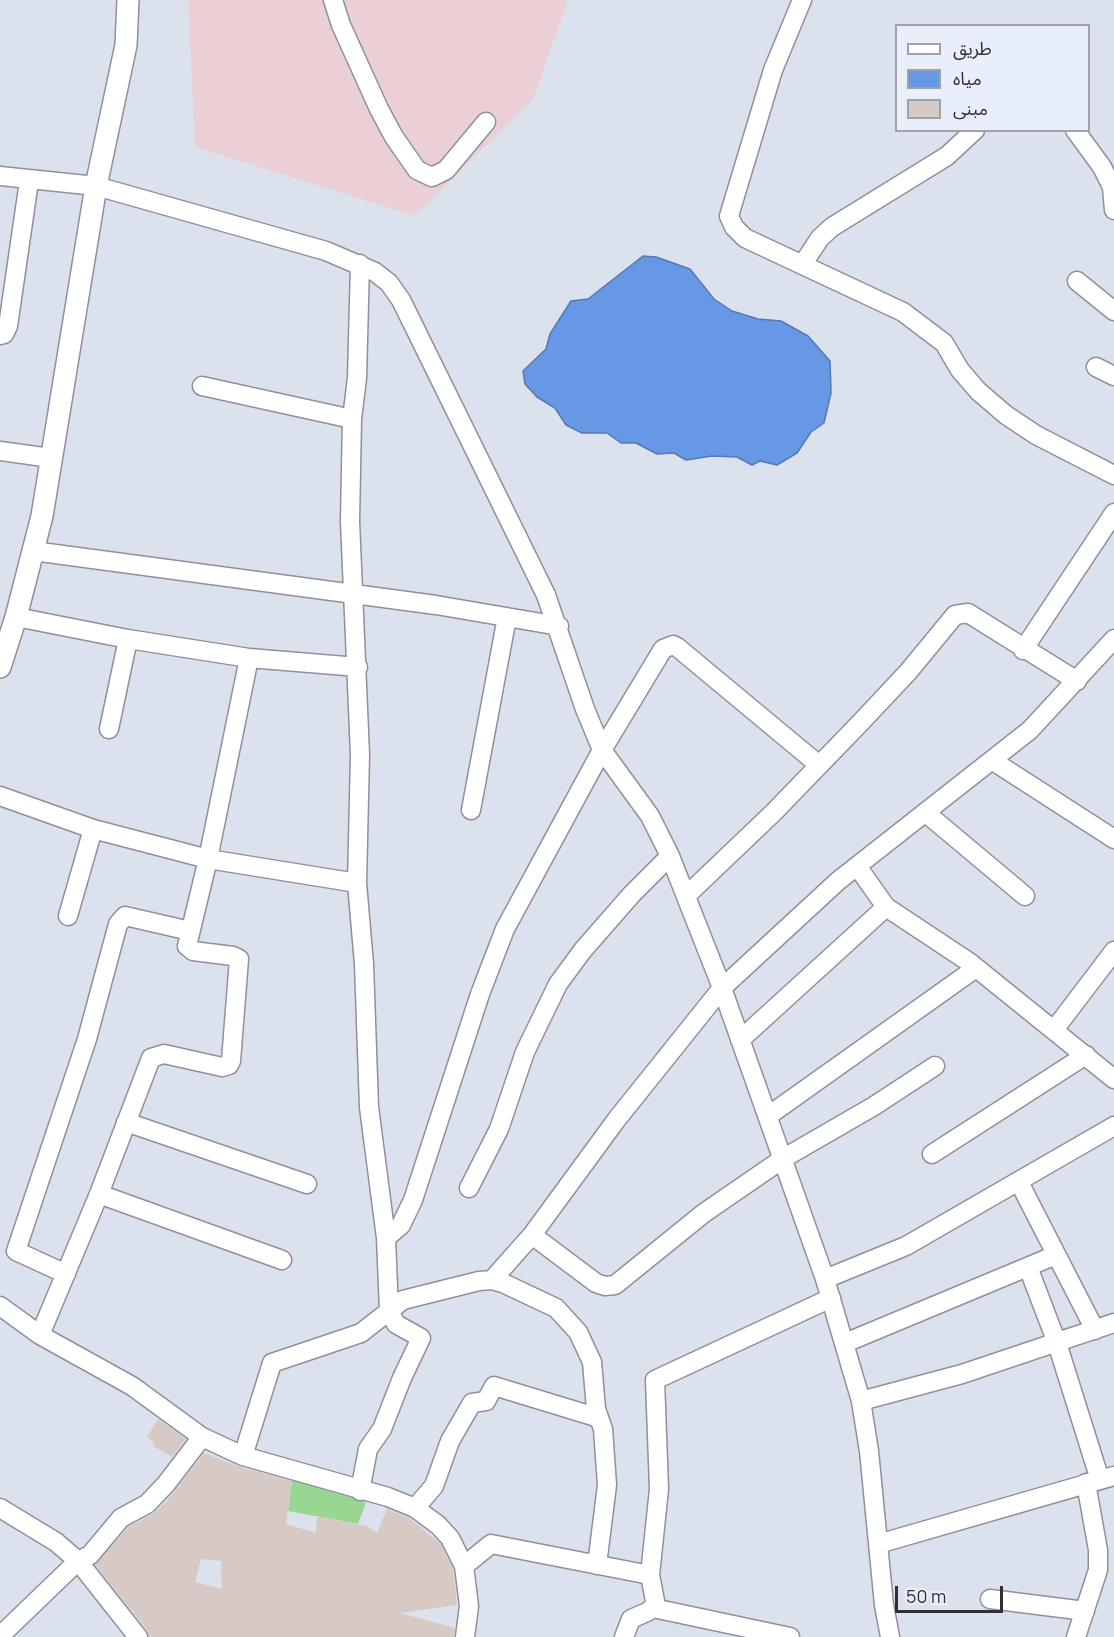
<!DOCTYPE html>
<html>
<head>
<meta charset="utf-8">
<style>
  body { margin:0 }
  #map { position:relative; width:1114px; height:1637px; overflow:hidden; background:#dce2ed; font-family:Manrope,"Noto Sans Arabic",sans-serif }
  canvas { display:block }
  .legend { position:absolute; left:895px; top:24px; width:195px; height:108px; box-sizing:border-box; background:#e9effa; border:2px solid #9ea3ab; margin:0; padding:8px 10px; list-style:none; font-size:18px; color:#2e3035 }
  .legend li { display:flex; align-items:center; gap:12px; height:30px }
  .legend b { width:30px; border:2px solid #9ea3ab }
  .scale { position:absolute; left:895px; top:1586px; width:108px; height:27px; box-sizing:border-box; border:3px solid #2e3035; border-top:0; padding-left:8px; font-size:18px; line-height:21px; white-space:nowrap; color:#2e3035; -webkit-text-stroke:4px #e9effa; paint-order:stroke }
</style>
</head>
<body>
<div id="map">
<canvas width="1114" height="1637"></canvas>
<ul class="legend">
<li><b style="height:8px;background:#fff"></b>طريق</li>
<li><b style="height:16px;background:#6698e6"></b>مياه</li>
<li><b style="height:16px;background:#d7cac5"></b>مبنى</li>
</ul>
<div class="scale">50 m</div>
</div>
<script>
const c = document.querySelector('canvas').getContext('2d');
c.lineJoin = 'round';
function fill(path, color) {
  c.fillStyle = color;
  c.fill(path, 'evenodd');
}
function poly(rows) {
  const path = new Path2D();
  for (const r of rows) {
    path.moveTo(r[0], r[1]);
    for (let i = 2; i < r.length; i += 2) path.lineTo(r[i], r[i + 1]);
  }
  return path;
}
function trace(path, color, width, dash) {
  c.strokeStyle = color;
  c.lineWidth = width;
  c.lineCap = dash ? 'butt' : 'round';
  c.setLineDash(dash || []);
  c.stroke(path);
}
fill(poly([
  [188,0,568,0,533,99,415,216,195,147]
]), '#ead0d4');
fill(poly([
  [292,1480,366,1502,358,1524,288,1511]
]), '#98d691');
const water = poly([
  [643,256,656,257,690,269,714,299,732,311,758,319,781,321,808,336,830,361,831,393,824,423,811,432,797,453,777,465,760,461,752,465,737,457,712,456,686,460,674,453,657,454,636,443,621,443,607,433,582,433,566,425,555,408,537,397,525,384,523,371,546,349,550,334,571,301,588,299,643,256]
]);
fill(water, '#6698e6');
trace(water, '#5579b1', 1.5);
fill(poly([
  [158,1419,186,1439,172,1457,153,1446,155,1444,147,1437],
  [204,1453,240,1467,292,1481,286,1524,316,1533,317,1516,367,1526,377,1533,387,1509,409,1518,441,1544,453,1569,457,1605,400,1613,455,1628,454,1637,149,1637,147,1630,95,1565,128,1527,153,1514,167,1501],
  [201,1559,221,1561,222,1589,195,1582]
]), '#d7cac5');
const minor = poly([
  [333,0,341,25,379,109,394,137,417,170,432,177,446,170,486,122],
  [802,0,773,70,729,216,734,227,745,238,903,312,944,343,960,370,978,391,1006,415,1036,435,1114,475],
  [1075,130,1102,167,1112,187,1114,210],
  [0,176,96,186,326,251,375,272,389,283,401,300,546,595,585,709,602,750,650,816,670,856,722,988,825,1279,861,1401,869,1451,884,1605,890,1637],
  [802,265,820,238,832,227,947,156,975,130],
  [1077,281,1114,311],
  [0,335,4,334,8,326,29,181],
  [1096,367,1114,376],
  [202,386,352,419],
  [0,451,51,458],
  [33,551,436,605,559,626],
  [16,617,128,639,249,658,358,667],
  [1023,650,1114,513],
  [109,729,128,639],
  [993,761,1114,839],
  [0,796,93,829,208,859,357,883],
  [471,810,507,617],
  [926,813,1025,896],
  [857,866,886,907,969,962,1114,1079],
  [687,895,773,813,862,721,908,672,955,615,968,613,1077,681],
  [68,916,93,829],
  [1054,1030,1114,951],
  [740,1040,886,907],
  [768,1116,976,968],
  [126,1122,307,1184],
  [932,1154,1086,1055],
  [1019,1182,1095,1330],
  [469,1188,499,1129,525,1052,558,984,583,950,632,894,670,856],
  [99,1194,282,1260],
  [532,1235,596,1283,605,1286,615,1285,704,1213,784,1158,874,1106,935,1066],
  [386,1238,401,1225,413,1200,480,994,505,929,602,750,663,649,673,645,677,647,819,765],
  [1028,1267,1057,1343,1100,1480],
  [66,1274,16,1251,87,1039,118,924,125,916,190,931],
  [825,1279,906,1246,1114,1126],
  [492,1280,532,1235,617,1119,722,988,838,881,1030,730,1114,639],
  [0,1306,40,1335,132,1386,202,1437,243,1456,388,1497,415,1508,438,1525,450,1538,464,1566,469,1606,465,1637],
  [40,1335,99,1194,151,1058,164,1054,222,1067,229,1065,231,1061,239,959,233,956,193,951,187,946,208,859,249,658],
  [845,1343,1056,1255],
  [861,1401,962,1374,1114,1323],
  [243,1456,272,1363,361,1333,389,1311,386,1238,369,1107,364,964,357,883,360,755,350,521,352,419,357,378,360,264],
  [360,1491,368,1449,382,1429,402,1378,421,1338,396,1324,389,1311,403,1300,479,1281,492,1280,503,1283,556,1308,578,1332,592,1362,596,1409,603,1429,607,1485,597,1565],
  [0,1508,56,1542,78,1561,138,1637],
  [415,1508,434,1486,450,1441,472,1403,486,1401,494,1386,599,1418],
  [878,1544,1114,1476],
  [464,1566,491,1544,650,1575],
  [990,1599,1085,1611],
  [653,1608,790,1637],
  [0,1636,78,1561,90,1555,121,1518,147,1504,166,1484,202,1437],
  [624,1637,631,1619,647,1612,653,1608,655,1601,650,1575,659,1489,655,1380,831,1298],
  [1076,1637,1098,1570,1098,1550,1086,1483]
]);
const tertiary = poly([
  [0,667,16,617,42,516,96,186,126,45,128,0]
]);
trace(minor, '#8c919b', 21);
trace(tertiary, '#8c919b', 24);
trace(minor, '#fff', 18);
trace(tertiary, '#fff', 21);
</script>
</body>
</html>
